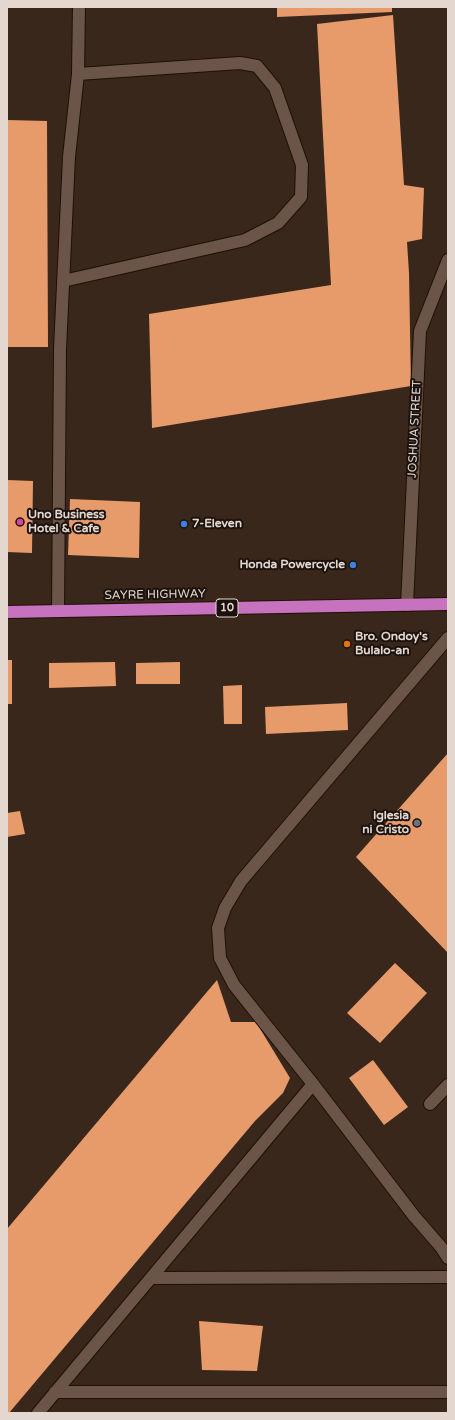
<!DOCTYPE html>
<html>
<head>
<meta charset="utf-8">
<style>
  body { margin:0 }
  #map { position:relative; width:455px; height:1420px; overflow:hidden; background:#3a271b; font-family:"Varela Round",sans-serif }
  canvas { display:block }
  .frame { position:absolute; inset:0; border:8px solid #e3d7cf; pointer-events:none }
</style>
</head>
<body>
<div id="map">
<canvas width="455" height="1420"></canvas>
<div class="frame"></div>
</div>
<script>
const c = document.querySelector('canvas').getContext('2d');
c.lineJoin = 'round';
function fill(path, color) {
  c.fillStyle = color;
  c.fill(path, 'evenodd');
}
function poly(rows) {
  const path = new Path2D();
  for (const r of rows) {
    path.moveTo(r[0], r[1]);
    for (let i = 2; i < r.length; i += 2) path.lineTo(r[i], r[i + 1]);
  }
  return path;
}
function trace(path, color, width, dash) {
  c.strokeStyle = color;
  c.lineWidth = width;
  c.lineCap = dash ? 'butt' : 'round';
  c.setLineDash(dash || []);
  c.stroke(path);
}
function write(font, color, halo, rows, align = 'center') {
  c.font = font + ' "Varela Round",sans-serif';
  c.lineWidth = 4;
  c.setLineDash([]);
  c.textBaseline = 'middle';
  c.strokeStyle = halo;
  c.fillStyle = color;
  for (const [text, x, y, turn = 0] of rows) {
    c.save();
    c.translate(x, y);
    c.rotate((+turn || 0) * Math.PI / 180);
    c.textAlign = isNaN(turn) ? turn : align;
    if (halo) c.strokeText(text, 0, 0);
    c.fillText(text, 0, 0);
    c.restore();
  }
}
fill(poly([
  [277,7,392,7,392,12,277,17],
  [393,15,404,185,424,188,422,239,407,242,409,273,411,386,152,428,149,314,331,285,317,24],
  [7,120,47,121,48,347,7,347],
  [7,480,33,481,32,553,7,552],
  [70,499,140,502,139,558,68,555],
  [7,660,12,660,12,704,7,704],
  [115,662,116,686,49,688,49,663],
  [180,662,180,684,136,684,136,663],
  [242,685,242,724,224,724,223,686],
  [347,703,348,730,266,734,265,707],
  [448,753,448,953,356,857],
  [20,811,25,834,7,837,7,813],
  [395,963,427,993,380,1043,347,1013],
  [217,980,231,1022,256,1022,290,1078,283,1093,255,1121,9,1413,7,1413,7,1229],
  [373,1060,408,1107,384,1125,349,1078],
  [199,1321,263,1326,257,1371,202,1370]
]), '#e79b6b');
const minor = poly([
  [63,281,245,240,278,223,301,197,302,165,275,88,257,66,240,63,78,74],
  [407,605,420,331,448,260],
  [58,611,60,349,69,157,78,74,79,7],
  [448,638,241,881,225,908,218,928,220,958,234,985,313,1084,414,1216,441,1247,448,1258],
  [430,1104,448,1085],
  [151,1278,448,1277],
  [55,1392,448,1392],
  [38,1413,313,1084]
]);
const highway = poly([
  [7,612,448,604]
]);
trace(minor, '#200f05', 14);
trace(highway, '#200f05', 14);
trace(minor, '#6a5548', 12);
trace(highway, '#c672bf', 12);
for (const [x, y, r, color] of [
  [20,522,4,"#d1479c"],
  [184,524,4,"#3f7fe0"],
  [353,565,4,"#3f7fe0"],
  [347,644,4,"#e8710a"],
  [417,823,4,"#6b7280"]
]) {
  const dot = new Path2D();
  dot.arc(x, y, r, 0, 2 * Math.PI);
  c.fillStyle = color;
  c.fill(dot);
  trace(dot, '#1b120d', 1.5);
}
for (const [x, y, w] of [
  [227,608,22]
]) {
  const box = new Path2D();
  box.roundRect(x - w / 2, y - 9, w, 18, 3);
  c.fillStyle = '#1b120d';
  c.fill(box);
  trace(box, '#e3d7cf', 1);
}
write('bold 11px', '#e3d7cf', null, [
  ["10",227,608]
]);
write('12px', '#e3d7cf', '#1b120d', [
  ["JOSHUA STREET",415,429,-87],
  ["SAYRE HIGHWAY",155,595,-1]
]);
write('bold 12px', '#e3d7cf', '#1b120d', [
  ["Uno Business",28,515],
  ["Hotel & Cafe",28,529],
  ["7-Eleven",192,524],
  ["Honda Powercycle",345,565,"right"],
  ["Bro. Ondoy's",355,637],
  ["Bulalo-an",355,651],
  ["Iglesia",409,816,"right"],
  ["ni Cristo",409,830,"right"]
], 'left');
</script>
</body>
</html>
